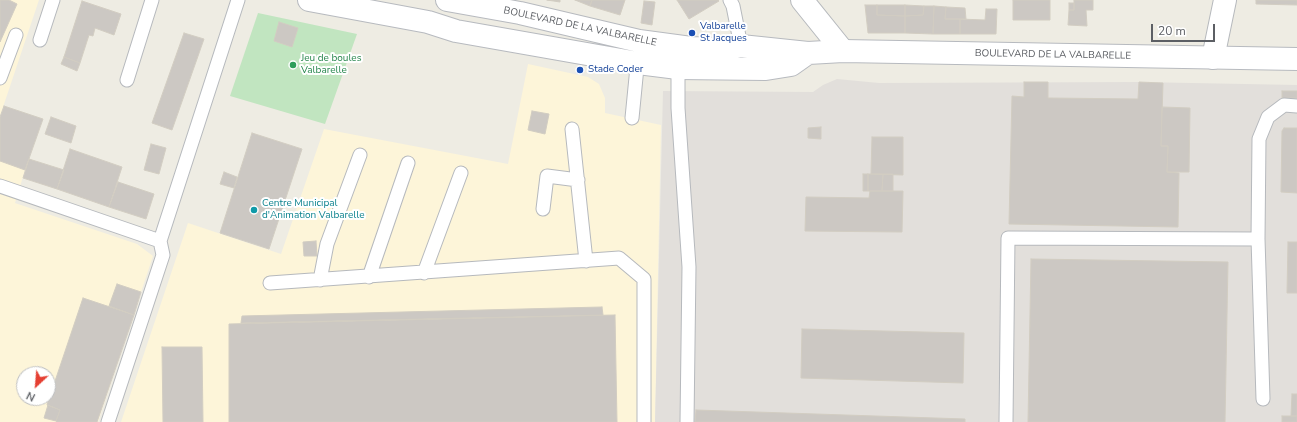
<!DOCTYPE html>
<html>
<head>
<meta charset="utf-8">
<style>
  body { margin:0 }
  #map { position:relative; width:1297px; height:422px; overflow:hidden; background:#eeece3; font-family:"Nunito Sans",sans-serif }
  canvas { display:block }
  .north { position:absolute; left:16px; top:366px; width:40px; height:40px; box-sizing:border-box; background:#fff; border:1px solid #bebfc1; border-radius:50%; rotate:206deg; font-size:11px; font-weight:700; line-height:16px; text-align:center; color:#5c5f64 }
  .north::after { content:''; display:block; margin:auto; width:14px; height:18px; background:#e53f32; clip-path:polygon(50% 0,100% 100%,50% 72%,0 100%) }
  .scale { position:absolute; left:1151px; top:24px; width:64px; height:18px; box-sizing:border-box; border:2px solid #5c5f64; border-top:0; padding-left:5px; font-size:12px; line-height:14px; white-space:nowrap; color:#5c5f64; -webkit-text-stroke:3px #fff; paint-order:stroke }
</style>
</head>
<body>
<div id="map">
<canvas width="1297" height="422"></canvas>
<div class="north">N</div>
<div class="scale">20 m</div>
</div>
<script>
const c = document.querySelector('canvas').getContext('2d');
c.lineJoin = 'round';
function fill(path, color) {
  c.fillStyle = color;
  c.fill(path, 'evenodd');
}
function poly(rows) {
  const path = new Path2D();
  for (const r of rows) {
    path.moveTo(r[0], r[1]);
    for (let i = 2; i < r.length; i += 2) path.lineTo(r[i], r[i + 1]);
  }
  return path;
}
function trace(path, color, width, dash) {
  c.strokeStyle = color;
  c.lineWidth = width;
  c.lineCap = dash ? 'butt' : 'round';
  c.setLineDash(dash || []);
  c.stroke(path);
}
function write(font, color, halo, rows, align = 'center') {
  c.font = font + ' "Nunito Sans",sans-serif';
  c.lineWidth = 4;
  c.setLineDash([]);
  c.textBaseline = 'middle';
  c.strokeStyle = halo;
  c.fillStyle = color;
  for (const [text, x, y, turn = 0] of rows) {
    c.save();
    c.translate(x, y);
    c.rotate((+turn || 0) * Math.PI / 180);
    c.textAlign = isNaN(turn) ? turn : align;
    if (halo) c.strokeText(text, 0, 0);
    c.fillText(text, 0, 0);
    c.restore();
  }
}
fill(poly([
  [0,0,39,0,0,116],
  [528,64,588,77,599,84,605,98,605,113,661,125,655,422,121,422,188,223,281,254,324,129,508,164],
  [0,161,25,170,15,203,137,244,153,256,98,422,0,422],
  [24,374,48,374,48,398,24,398]
]), '#fdf5d9');
fill(poly([
  [837,79,879,83,1139,82,1297,85,1297,422,655,422,663,91,813,92,823,85]
]), '#e2dfdb');
fill(poly([
  [258,13,357,34,325,124,230,96]
]), '#c1e5c0');
const building = poly([
  [0,0,9,0,17,4,0,42,0,0],
  [547,0,560,0,560,2,547,0],
  [575,0,592,0,590,6,575,0],
  [592,0,625,0,620,15,590,6,592,0],
  [677,0,718,0,719,1,689,19,677,0],
  [1013,0,1050,0,1050,20,1013,20,1013,0],
  [1074,0,1093,0,1093,10,1086,10,1087,26,1068,25,1069,10,1074,10,1074,0],
  [1256,0,1297,0,1297,5,1256,4,1256,0],
  [82,1,121,14,114,35,95,28,93,36,89,35,80,63,64,57,82,1],
  [644,1,655,2,652,25,641,23,644,1],
  [1069,3,1074,3,1074,10,1069,10,1069,3],
  [865,5,877,5,877,15,905,16,905,33,868,33,865,5],
  [877,5,905,5,905,16,877,15,877,5],
  [905,5,924,6,923,15,905,16,905,5],
  [924,6,934,6,933,34,905,33,905,16,923,15,924,6],
  [934,6,946,7,945,19,960,19,960,34,933,34,934,6],
  [946,7,965,8,966,19,945,19,946,7],
  [986,9,997,9,996,34,960,34,960,19,985,20,986,9],
  [279,22,298,28,292,47,274,41,279,22],
  [184,33,204,39,172,130,152,123,184,33],
  [64,57,80,63,77,71,61,64,64,57],
  [1024,82,1048,82,1048,98,1138,99,1139,82,1163,83,1161,146,1168,146,1167,172,1179,173,1178,227,1009,224,1012,96,1024,97,1024,82],
  [1282,91,1297,91,1297,98,1282,98,1282,91],
  [4,106,43,119,25,170,0,161,0,117,4,106],
  [1162,107,1190,108,1189,172,1167,172,1168,146,1161,146,1162,107],
  [532,111,549,114,545,134,528,130,532,111],
  [51,117,76,126,71,143,45,134,51,117],
  [821,127,821,139,808,138,808,128,821,127],
  [1284,128,1297,128,1297,193,1281,192,1282,131,1284,128],
  [252,133,302,149,269,249,220,233,252,133],
  [872,137,903,137,903,175,871,174,872,137],
  [151,144,166,148,159,174,144,170,151,144],
  [70,149,122,167,109,207,57,189,70,149],
  [29,159,64,170,57,189,23,178,29,159],
  [224,172,237,177,234,188,220,184,224,172],
  [863,174,868,174,868,191,863,191,863,174],
  [868,174,883,174,882,191,868,191,868,174],
  [883,174,893,174,893,191,882,191,883,174],
  [118,182,154,194,146,219,109,207,118,182],
  [870,191,903,191,902,232,805,231,806,197,869,198,870,191],
  [316,241,317,256,304,256,303,242,316,241],
  [1288,242,1297,242,1297,293,1287,293,1288,242],
  [1031,259,1228,262,1225,422,1028,422,1031,259],
  [117,284,141,292,134,315,109,306,117,284],
  [83,298,134,315,97,422,57,422,56,421,60,410,47,405,83,298],
  [602,307,603,315,241,323,242,316,602,307],
  [615,315,617,422,229,422,229,324,615,315],
  [802,329,964,333,963,383,801,378,802,329],
  [162,347,202,347,203,422,163,422,162,347],
  [1292,394,1297,394,1297,416,1291,416,1292,394],
  [48,405,60,410,56,421,44,418,48,405],
  [696,410,965,419,965,422,695,422,696,410],
  [1282,416,1297,416,1297,422,1282,422,1282,416]
]);
fill(building, '#ccc8c3');
trace(building, '#d2cdc2', 1);
const lane = poly([
  [730,0,733,6,741,46],
  [40,40,53,0],
  [678,68,678,108,689,267,687,422],
  [0,78,16,35],
  [127,80,152,0],
  [632,118,638,57],
  [572,129,586,261],
  [0,186,160,241],
  [543,209,547,176,578,180],
  [1258,239,1263,399],
  [424,273,461,173],
  [369,277,408,163],
  [320,280,327,244,360,155],
  [270,283,619,258,644,279,644,422],
  [108,422,163,255,160,241,238,0],
  [1006,422,1008,238,1258,239,1259,139,1268,117,1284,105,1297,106]
]);
const street = poly([
  [802,0,843,51],
  [1213,58,1225,0]
]);
const secondary = poly([
  [309,0,428,22,456,31,638,63,678,68,766,69,791,65,808,53],
  [447,0,520,13,639,41,691,48,725,49,741,46,808,53,843,51,1297,59]
]);
trace(lane, '#b6b9bd', 15);
trace(street, '#b6b9bd', 24);
trace(secondary, '#b7babf', 24);
trace(lane, '#fff', 13);
trace(street, '#fff', 22);
trace(secondary, '#fff', 22);
for (const [x, y, r, color] of [
  [692,33,4,"#1a4fb4"],
  [293,65,4,"#2e9e5b"],
  [580,70,4,"#1a4fb4"],
  [254,210,4,"#0f9aa8"]
]) {
  const dot = new Path2D();
  dot.arc(x, y, r, 0, 2 * Math.PI);
  c.fillStyle = color;
  c.fill(dot);
  trace(dot, '#fff', 1.5);
}
write('10px', '#5c5f64', '#fff', [
  ["BOULEVARD DE LA VALBARELLE",580,27,12],
  ["BOULEVARD DE LA VALBARELLE",1053,55,1]
]);
write('10px', '#164399', '#fff', [
  ["Valbarelle",700,27],
  ["St Jacques",700,39],
  ["Stade Coder",588,70]
], 'left');
write('10px', '#27864d', '#fff', [
  ["Jeu de boules",301,59],
  ["Valbarelle",301,71]
], 'left');
write('10px', '#0d838f', '#fff', [
  ["Centre Municipal",262,204],
  ["d'Animation Valbarelle",262,216]
], 'left');
</script>
</body>
</html>
